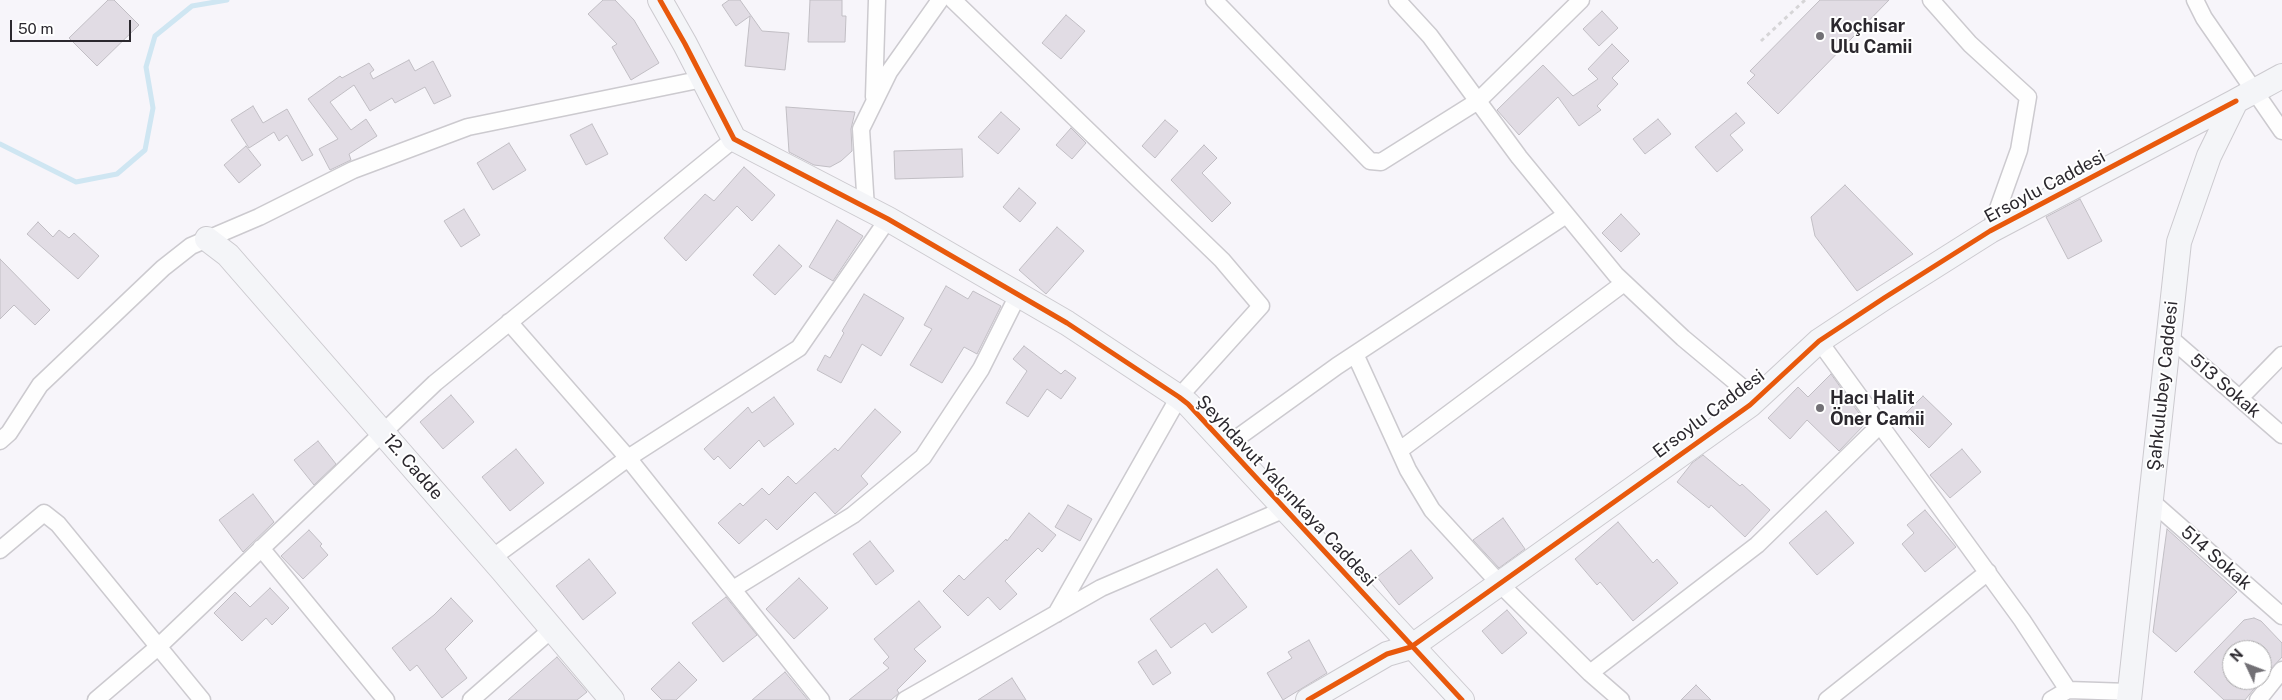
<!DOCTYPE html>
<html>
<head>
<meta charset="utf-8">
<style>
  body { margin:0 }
  #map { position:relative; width:2282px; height:700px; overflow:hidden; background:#f7f5fa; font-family:"Public Sans",sans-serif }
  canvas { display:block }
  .north { position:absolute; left:2222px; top:640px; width:50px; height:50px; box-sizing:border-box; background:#fff; border:1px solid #aaa9ab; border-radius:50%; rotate:313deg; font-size:14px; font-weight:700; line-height:20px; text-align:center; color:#2b282e }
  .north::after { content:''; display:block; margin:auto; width:18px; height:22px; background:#727075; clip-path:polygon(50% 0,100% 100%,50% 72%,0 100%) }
  .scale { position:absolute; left:10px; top:20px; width:121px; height:22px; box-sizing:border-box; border:2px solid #2b282e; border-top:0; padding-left:6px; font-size:15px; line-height:18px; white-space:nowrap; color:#2b282e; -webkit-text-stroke:4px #fff; paint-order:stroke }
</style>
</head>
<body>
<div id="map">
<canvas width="2282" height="700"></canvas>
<div class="north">N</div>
<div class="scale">50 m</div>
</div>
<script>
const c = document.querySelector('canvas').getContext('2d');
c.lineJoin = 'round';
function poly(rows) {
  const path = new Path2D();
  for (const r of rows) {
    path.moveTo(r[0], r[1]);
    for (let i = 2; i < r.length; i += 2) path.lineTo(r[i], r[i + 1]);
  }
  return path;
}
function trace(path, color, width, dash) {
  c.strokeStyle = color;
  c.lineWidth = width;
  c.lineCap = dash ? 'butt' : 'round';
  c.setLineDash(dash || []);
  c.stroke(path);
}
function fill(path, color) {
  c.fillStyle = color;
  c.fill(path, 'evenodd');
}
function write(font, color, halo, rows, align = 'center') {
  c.font = font + ' "Public Sans",sans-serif';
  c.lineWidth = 4;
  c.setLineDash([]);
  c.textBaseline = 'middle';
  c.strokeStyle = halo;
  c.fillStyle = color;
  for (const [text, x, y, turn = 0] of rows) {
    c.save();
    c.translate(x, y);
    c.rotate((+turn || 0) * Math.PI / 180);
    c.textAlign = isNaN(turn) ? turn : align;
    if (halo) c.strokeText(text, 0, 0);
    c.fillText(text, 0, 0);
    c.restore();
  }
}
trace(poly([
  [0,144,76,182,117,174,145,150,153,108,146,67,155,36,192,6,227,0]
]), '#cfe6f2', 5);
const building = poly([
  [108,0,114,0,139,25,97,66,69,38,108,0],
  [603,0,615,0,634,20,659,63,631,80,612,47,617,44,588,14,603,0],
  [729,0,740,0,762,31,789,33,785,70,745,66,750,16,736,26,722,5,729,0],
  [810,0,842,0,842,16,846,16,845,42,808,42,810,0],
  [1820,0,1889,0,1778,114,1747,83,1755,75,1750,71,1820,0],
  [1602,11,1618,28,1599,46,1583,29,1602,11],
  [1066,15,1085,31,1061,59,1042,43,1066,15],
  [1612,44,1629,61,1612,78,1618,84,1597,106,1601,110,1579,126,1558,97,1519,135,1497,110,1543,65,1573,96,1598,79,1588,69,1612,44],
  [409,60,415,71,433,61,451,96,434,104,425,87,395,103,392,98,370,111,354,85,330,102,351,130,366,119,377,136,349,154,351,160,330,170,319,149,338,139,308,99,340,76,342,78,369,63,374,70,370,73,373,79,409,60],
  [253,106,263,123,287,109,313,155,302,161,287,135,279,141,274,132,249,148,231,120,253,106],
  [786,107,855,112,851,129,852,151,841,161,830,167,814,165,789,152,786,107],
  [1001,112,1020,129,998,154,978,137,1001,112],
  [1736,113,1745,123,1730,135,1743,150,1717,172,1695,147,1736,113],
  [1658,119,1671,134,1645,154,1633,139,1658,119],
  [1165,120,1178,131,1155,158,1142,146,1165,120],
  [592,124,608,154,586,165,570,135,592,124],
  [1071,128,1086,143,1072,159,1056,145,1071,128],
  [509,143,526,170,493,190,477,163,509,143],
  [1204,145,1217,158,1202,173,1231,203,1212,222,1171,180,1204,145],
  [246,146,261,165,239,183,224,165,246,146],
  [962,149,963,177,895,179,894,151,962,149],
  [744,167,775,195,752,221,737,206,686,261,664,238,705,194,714,201,744,167],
  [1845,185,1913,254,1857,291,1815,236,1811,217,1845,185],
  [1019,188,1036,203,1020,222,1003,207,1019,188],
  [2080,199,2102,241,2068,259,2046,217,2080,199],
  [464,209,480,235,461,247,444,221,464,209],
  [1621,214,1640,234,1621,252,1602,233,1621,214],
  [837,220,863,236,833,281,809,267,837,220],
  [38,222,53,237,59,230,69,238,74,233,99,256,78,279,27,234,38,222],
  [1057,227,1084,251,1046,294,1019,270,1057,227],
  [779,245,802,266,775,295,753,275,779,245],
  [0,259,50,310,35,325,14,305,0,319,0,259],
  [946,286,968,299,973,291,1001,306,977,354,964,347,942,383,910,365,932,329,924,325,946,286],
  [864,294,904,318,881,356,862,344,841,383,817,370,825,355,830,358,844,333,842,331,864,294],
  [1024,346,1061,374,1065,370,1076,378,1061,399,1047,389,1028,417,1006,403,1027,371,1013,359,1024,346],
  [1831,374,1866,423,1839,451,1807,420,1790,439,1768,418,1798,387,1808,397,1831,374],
  [451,395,474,422,443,449,420,422,451,395],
  [1923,396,1952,424,1929,448,1900,419,1923,396],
  [774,397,794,424,764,447,759,440,730,469,718,456,714,460,704,449,748,407,752,413,774,397],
  [875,409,901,432,861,476,868,484,835,514,815,492,777,530,766,519,739,544,718,523,740,503,743,506,762,488,769,495,788,476,796,484,835,448,838,451,875,409],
  [318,441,336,464,314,485,294,460,318,441],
  [516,449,544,483,510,511,482,477,516,449],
  [1962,449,1981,472,1950,498,1930,475,1962,449],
  [1703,455,1740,486,1742,484,1770,510,1745,537,1711,505,1709,508,1677,482,1692,463,1703,455],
  [253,494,274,522,243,552,219,520,253,494],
  [1068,505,1092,519,1080,541,1055,527,1068,505],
  [1925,510,1956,547,1925,572,1902,544,1914,533,1907,525,1925,510],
  [1826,511,1854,543,1817,575,1789,543,1826,511],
  [1029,513,1056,535,1042,552,1038,548,1005,581,1017,594,1000,610,988,597,968,616,943,591,959,575,964,580,1006,539,1007,541,1029,513],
  [1503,518,1525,549,1499,568,1473,540,1503,518],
  [1618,522,1653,563,1657,559,1678,583,1633,621,1600,582,1597,585,1575,559,1618,522],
  [2167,529,2237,592,2176,652,2153,632,2167,529],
  [309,530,322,544,320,546,328,555,303,579,281,556,309,530],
  [870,541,894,571,876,585,853,554,870,541],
  [1411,550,1433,578,1399,605,1377,577,1411,550],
  [589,559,616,593,583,620,556,586,589,559],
  [1217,569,1247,607,1212,633,1205,623,1171,648,1150,619,1217,569],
  [799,578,828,608,794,639,766,609,799,578],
  [270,588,289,608,272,625,266,618,242,641,214,613,235,592,250,607,270,588],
  [726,597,757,635,723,662,692,623,726,597],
  [451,598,473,621,445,649,467,678,442,698,417,665,410,671,392,648,434,615,451,598],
  [919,601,941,627,914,649,926,661,897,690,899,693,891,700,849,700,889,668,883,663,889,657,874,639,919,601],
  [1507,610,1527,633,1502,654,1482,631,1507,610],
  [2254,618,2261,621,2282,643,2282,657,2262,679,2262,650,2232,650,2232,680,2261,680,2245,700,2224,700,2194,672,2244,620,2254,618],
  [1309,640,1327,673,1283,700,1267,673,1292,658,1288,652,1309,640],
  [1156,650,1171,673,1153,685,1138,662,1156,650],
  [557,657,587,692,577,700,508,700,557,657],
  [679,662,697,680,676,700,662,700,651,689,679,662],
  [785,672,808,700,752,700,785,672],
  [1012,678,1026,700,978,700,1012,678],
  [1696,685,1711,700,1681,700,1696,685]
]);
fill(building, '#e1dce4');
trace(building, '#c1bec4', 1);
const street = poly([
  [953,0,1222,260,1261,306,1179,397,1056,614],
  [1214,0,1370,161,1381,162,1478,101,1581,0],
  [1397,0,1430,36,1519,157,1616,275,1683,338,1756,399],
  [1931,0,1970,44,2028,97,2019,150,1990,231],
  [2195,0,2204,18,2282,131],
  [874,97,877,0],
  [866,208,861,129,889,72,940,0],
  [509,322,628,458,821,700],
  [2169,337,2282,435],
  [1819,341,2022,620,2068,690],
  [1355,354,1408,470,1432,510,1500,584,1590,673,1621,700],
  [2240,398,2282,355],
  [0,441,9,433,40,385,163,268,191,246,259,217,353,170,468,127,703,79],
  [1226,446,1337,366,1566,215],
  [1400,450,1624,283],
  [2150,500,2282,616],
  [261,548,386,700],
  [0,550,44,513,58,524,202,700],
  [492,558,628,458,799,348,888,219],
  [733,589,853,515,923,457,981,369,1018,295],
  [1590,673,1757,545,1880,425],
  [96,700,158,647,435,383,734,139],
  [471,700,552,629],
  [905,700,1101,588,1285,509],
  [1827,700,1988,572],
  [2051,700,2068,690,2129,692],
  [2258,700,2282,670]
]);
const secondary = poly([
  [660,0,685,44,734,139,888,219,1067,323,1179,397,1188,404,1462,700],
  [207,239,228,255,503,571,612,700],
  [1308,700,1387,654,1411,647,1750,405,1819,341,1884,298,1990,231,2236,101],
  [2129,700,2179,242,2209,156,2236,101,2282,76]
]);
trace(street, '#cccacf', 19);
trace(secondary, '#cccacf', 26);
trace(poly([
  [1761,41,1805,0]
]), '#d6d5d7', 3, [4, 4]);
trace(street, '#fefefe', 16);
trace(secondary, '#f4f5f8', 24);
trace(poly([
  [660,0,685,44,734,139,888,219,1067,323,1179,397,1188,404,1462,700],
  [1308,700,1387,654,1411,647,1750,405,1819,341,1884,298,1990,231,2236,101]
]), '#e8590c', 5);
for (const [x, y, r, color] of [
  [1820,36,5,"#727075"],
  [1820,408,5,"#727075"]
]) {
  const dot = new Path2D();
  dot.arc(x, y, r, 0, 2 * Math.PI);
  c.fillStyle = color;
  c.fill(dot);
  trace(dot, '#fff', 2);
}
write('bold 18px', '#2b282e', '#fff', [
  ["Koçhisar",1830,26],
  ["Ulu Camii",1830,47],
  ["Hacı Halit",1830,398],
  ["Öner Camii",1830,419]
], 'left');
write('18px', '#2b282e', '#fff', [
  ["Ersoylu Caddesi",2045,187,-28],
  ["Şahkulubey Caddesi",2163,386,-84],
  ["513 Sokak",2225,386,41],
  ["Ersoylu Caddesi",1709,414,-37],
  ["12. Cadde",413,467,49],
  ["Şeyhdavut Yalçınkaya Caddesi",1286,491,47],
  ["514 Sokak",2216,558,41]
]);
</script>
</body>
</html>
